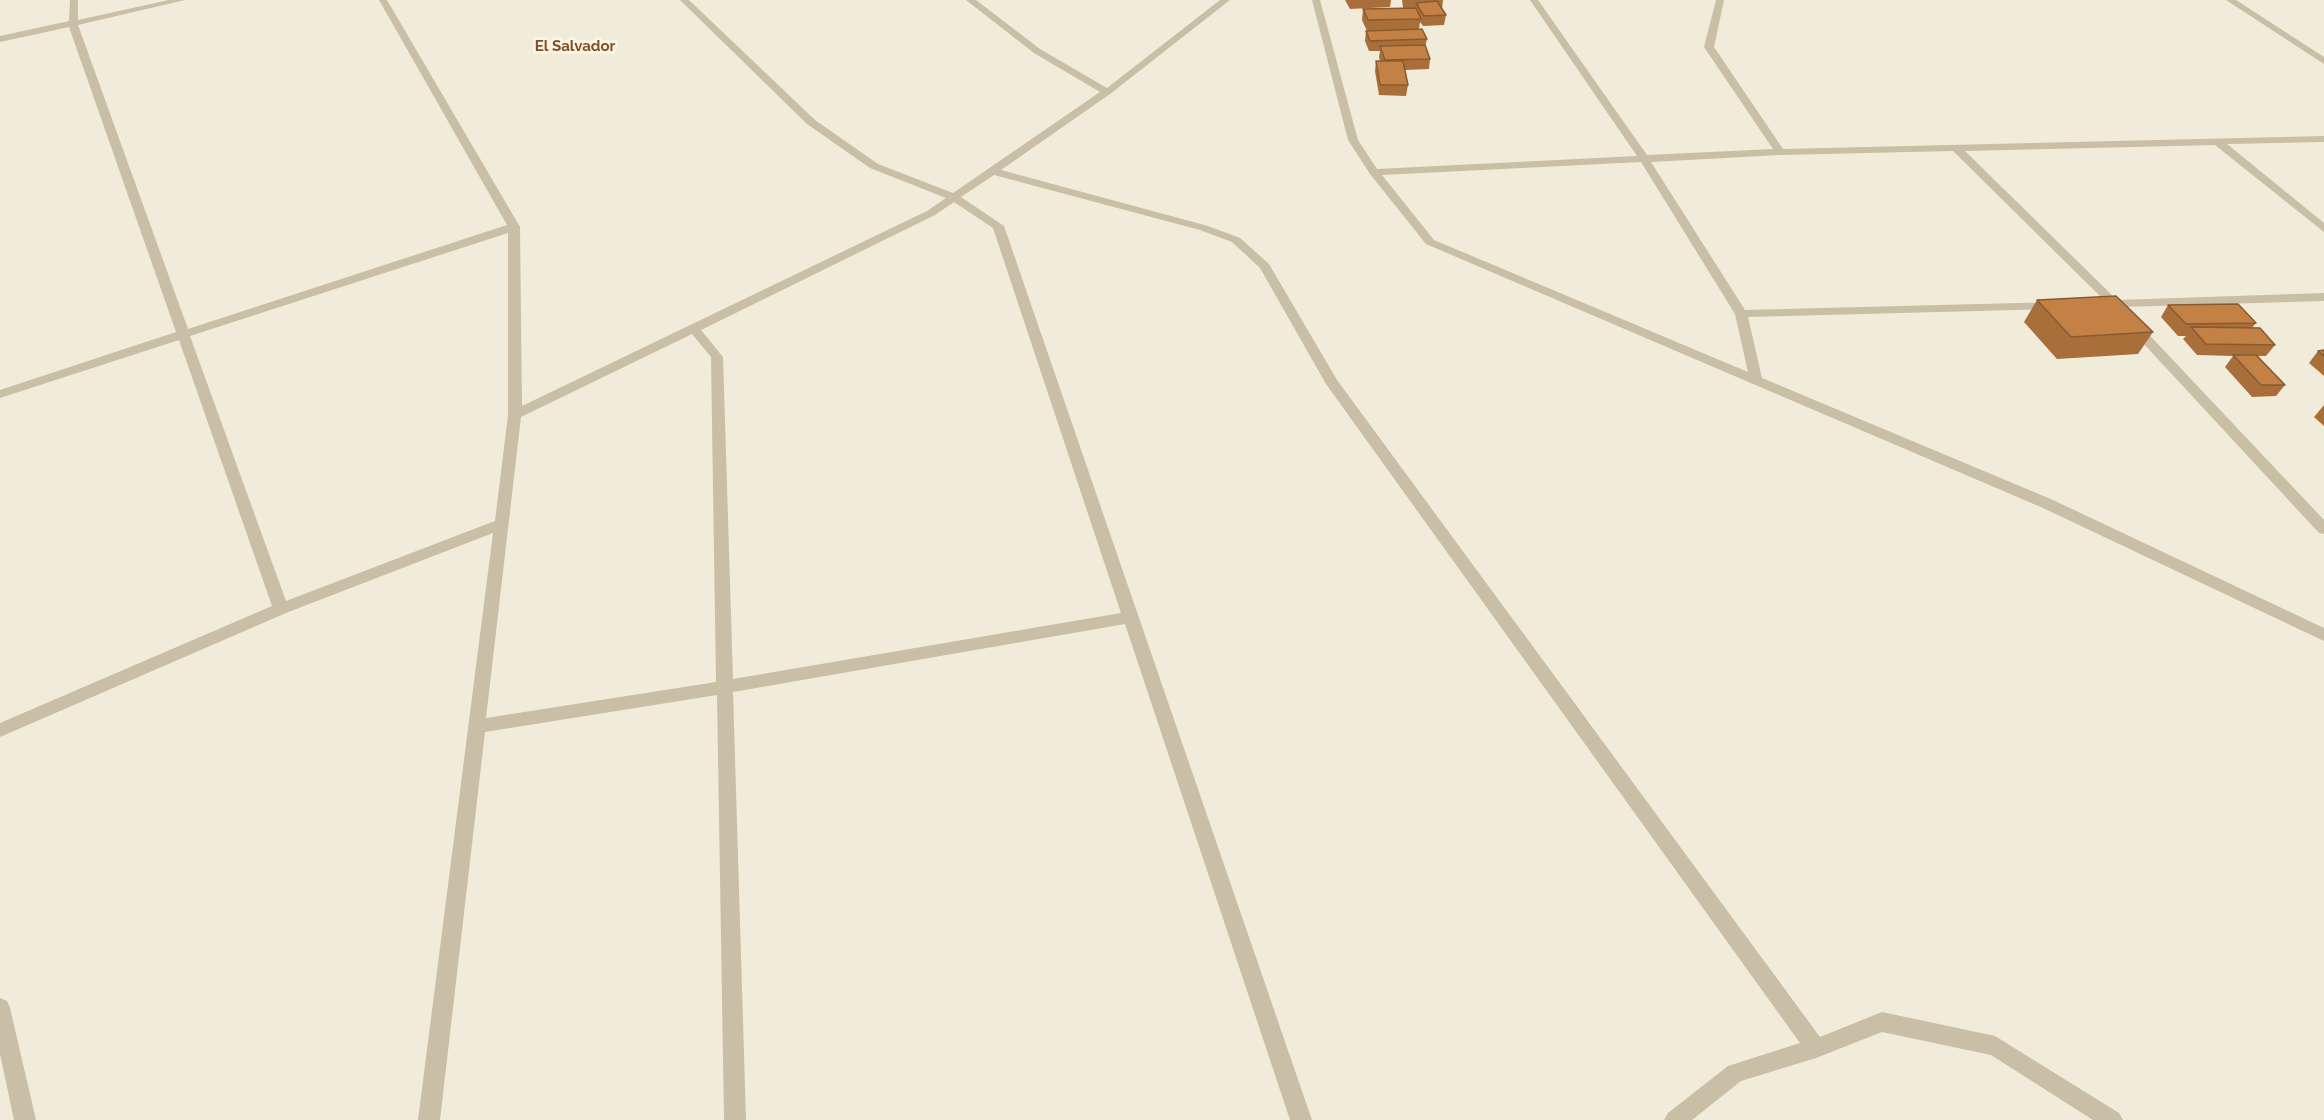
<!DOCTYPE html>
<html>
<head>
<meta charset="utf-8">
<style>
  body { margin:0 }
  canvas { display:block; background:#f1ebda }
</style>
</head>
<body>
<canvas width="2324" height="1120"></canvas>
<script>
const c = document.querySelector('canvas').getContext('2d');
c.lineJoin = 'round';
function poly(rows) {
  const path = new Path2D();
  for (const r of rows) {
    path.moveTo(r[0], r[1]);
    for (let i = 2; i < r.length; i += 2) path.lineTo(r[i], r[i + 1]);
  }
  return path;
}
function fill(path, color) {
  c.fillStyle = color;
  c.fill(path, 'evenodd');
}
function trace(path, color, width, dash) {
  c.strokeStyle = color;
  c.lineWidth = width;
  c.lineCap = dash ? 'butt' : 'round';
  c.setLineDash(dash || []);
  c.stroke(path);
}
function write(font, color, halo, rows, align = 'center') {
  c.font = font + ' Raleway,sans-serif';
  c.lineWidth = 6;
  c.setLineDash([]);
  c.textBaseline = 'middle';
  c.strokeStyle = halo;
  c.fillStyle = color;
  for (const [text, x, y, turn = 0] of rows) {
    c.save();
    c.translate(x, y);
    c.rotate((+turn || 0) * Math.PI / 180);
    c.textAlign = isNaN(turn) ? turn : align;
    if (halo) c.strokeText(text, 0, 0);
    c.fillText(text, 0, 0);
    c.restore();
  }
}
fill(poly([
  [70,0,78,0,78,20,169,0,185,0,78,25,188,329,507,225,379,0,387,0,520,227,522,406,927,211,946,198,870,168,807,124,680,0,689,0,815,120,878,164,953,193,1100,92,1034,53,966,0,976,0,1040,49,1107,88,1220,0,1230,0,1110,94,1001,170,1208,226,1240,238,1269,264,1337,380,1820,1037,1882,1012,1995,1036,2119,1113,2123,1120,2093,1120,1991,1055,1882,1032,1816,1058,1741,1081,1692,1120,1664,1120,1668,1113,1728,1066,1800,1043,1326,384,1260,268,1232,242,1200,230,994,175,961,197,1004,226,1312,1120,1290,1120,1125,624,733,692,746,1120,724,1120,717,695,485,732,440,1120,418,1120,493,533,286,613,0,737,0,723,272,606,179,340,0,398,0,390,176,332,69,27,0,42,0,36,69,21,70,0],
  [954,202,993,228,1121,613,733,679,723,357,701,330,935,215,954,202],
  [508,233,508,415,495,521,286,601,190,336,508,233],
  [692,334,711,357,716,682,486,718,521,417,692,334],
  [1312,0,1320,0,1358,140,1377,169,1637,156,1530,0,1538,0,1647,155,1773,149,1704,47,1716,0,1724,0,1714,47,1783,149,2324,136,2324,142,2227,144,2324,223,2324,232,2215,145,1965,151,2117,300,2324,293,2324,301,2121,307,2116,310,2100,307,2098,304,2104,300,1953,151,1780,155,1651,162,1745,310,2057,302,2059,305,2053,309,1748,317,1762,378,2053,500,2324,628,2324,641,2043,508,1426,244,1370,174,1348,140,1312,0],
  [1641,162,1735,314,1748,372,1434,240,1382,175,1641,162],
  [2226,0,2236,0,2324,57,2324,64,2226,0],
  [2134,322,2138,323,2324,520,2324,534,2319,533,2130,329,2128,326,2134,322],
  [0,998,7,1001,10,1008,36,1120,14,1120,0,1054,0,998]
]), '#c9bea6');
fill(poly([
  [1345,0,1391,0,1390,7,1350,9],
  [1402,0,1443,0,1442,9,1446,15,1444,25,1423,26,1420,22,1419,29,1367,31,1362,20,1363,9,1403,8],
  [1366,31,1427,39,1425,47,1430,59,1429,69,1405,70,1408,85,1406,96,1379,95,1375,71,1376,61,1380,61,1379,57,1380,51,1369,51,1365,41],
  [2037,300,2153,332,2138,354,2057,359,2024,322],
  [2168,305,2256,323,2252,328,2275,345,2266,356,2258,356,2285,385,2276,396,2252,397,2225,367,2233,356,2197,355,2183,339,2186,336,2178,336,2161,317],
  [2324,350,2324,376,2309,363,2318,351],
  [2324,405,2324,426,2314,417]
]), '#a96f3b');
const building = poly([
  [1437,1,1446,15,1424,16,1416,3,1437,1],
  [1416,8,1421,19,1368,20,1363,9,1416,8],
  [1422,29,1427,39,1370,41,1366,31,1422,29],
  [1425,45,1430,59,1385,60,1380,46,1425,45],
  [1376,61,1403,61,1408,85,1380,85,1376,61],
  [2116,296,2153,332,2071,337,2037,300,2116,296],
  [2238,304,2256,323,2186,324,2168,305,2238,304],
  [2191,327,2260,328,2275,345,2206,344,2191,327],
  [2324,350,2324,356,2318,351,2324,350],
  [2233,355,2256,355,2285,385,2261,385,2233,355]
]);
fill(building, '#c48145');
trace(building, '#895a30', 1.5);
write('bold 15px', '#834f21', '#f9f5e6', [
  ["El Salvador",575,46]
]);
</script>
</body>
</html>
